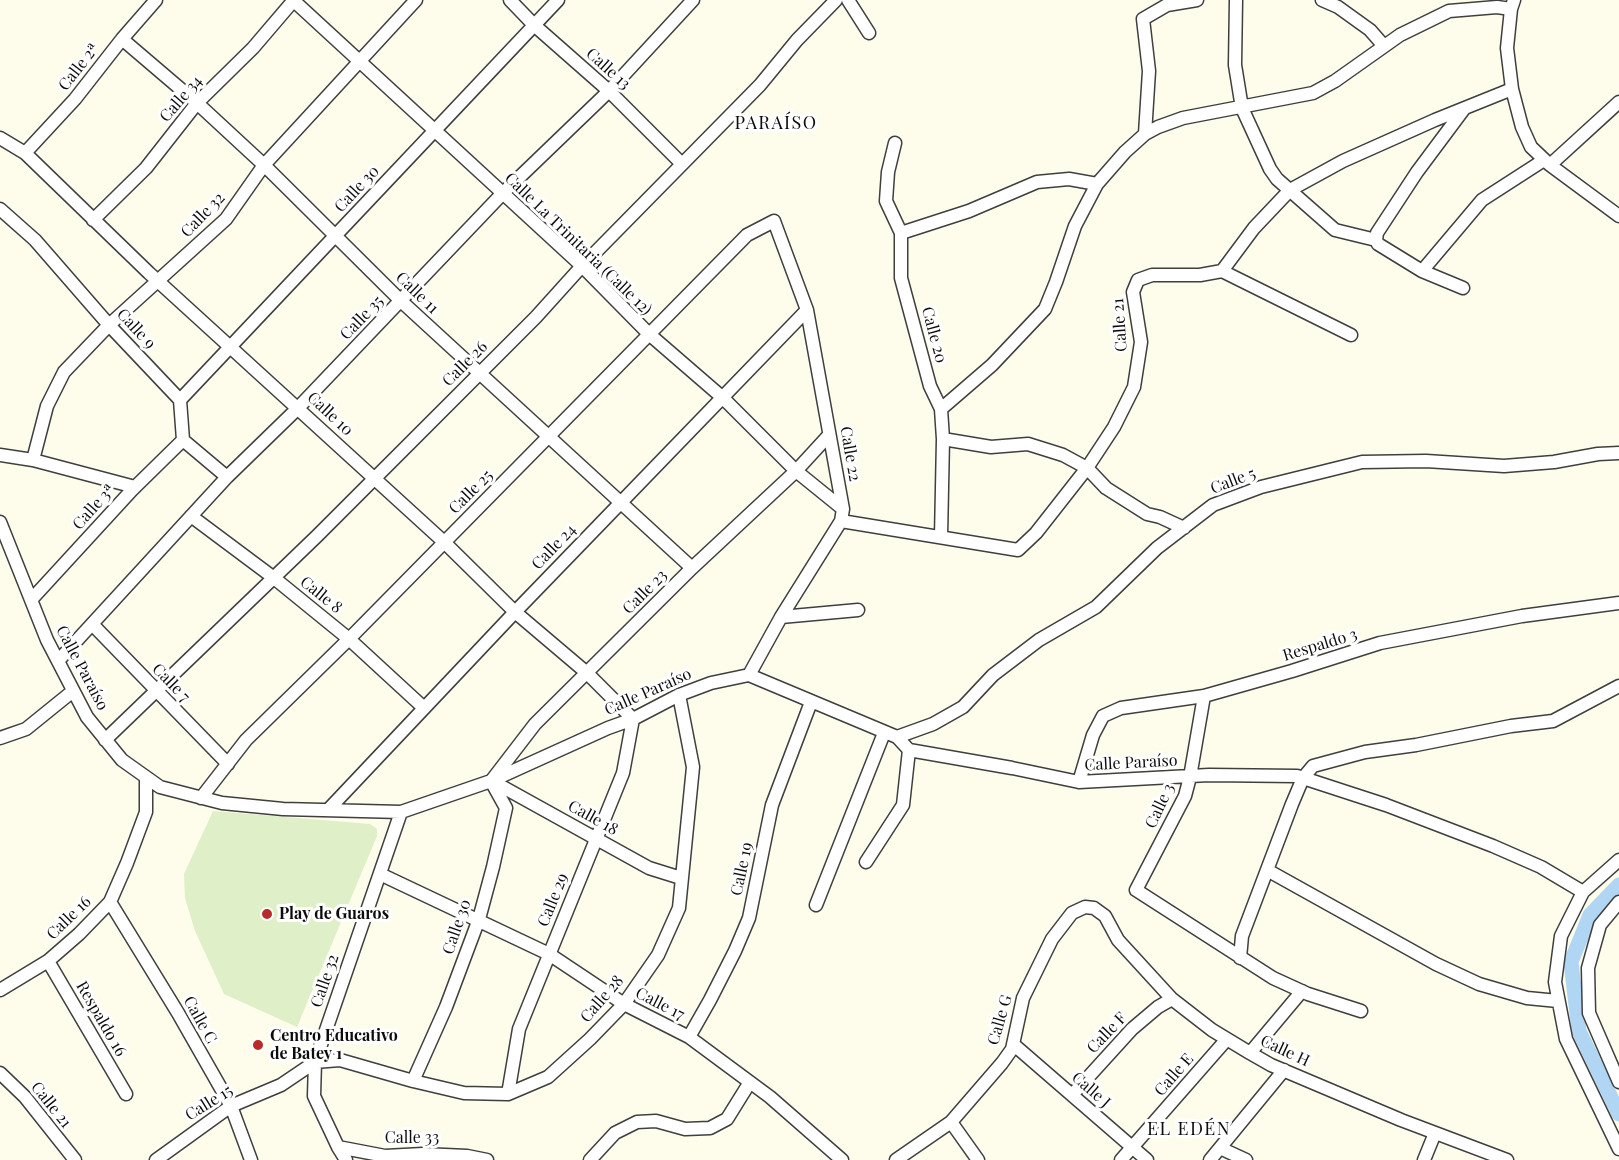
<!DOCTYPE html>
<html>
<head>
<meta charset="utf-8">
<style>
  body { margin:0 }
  canvas { display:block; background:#fefceb }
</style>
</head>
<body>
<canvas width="1619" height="1160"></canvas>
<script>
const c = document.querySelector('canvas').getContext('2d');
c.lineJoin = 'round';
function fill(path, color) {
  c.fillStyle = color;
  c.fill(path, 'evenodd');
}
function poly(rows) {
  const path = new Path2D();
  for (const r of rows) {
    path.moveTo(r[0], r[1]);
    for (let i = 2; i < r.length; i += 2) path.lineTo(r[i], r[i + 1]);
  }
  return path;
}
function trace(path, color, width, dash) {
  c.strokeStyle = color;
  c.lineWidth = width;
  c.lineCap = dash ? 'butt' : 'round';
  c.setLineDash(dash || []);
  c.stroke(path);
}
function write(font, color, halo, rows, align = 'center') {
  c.font = font + ' "Playfair Display",serif';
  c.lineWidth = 6;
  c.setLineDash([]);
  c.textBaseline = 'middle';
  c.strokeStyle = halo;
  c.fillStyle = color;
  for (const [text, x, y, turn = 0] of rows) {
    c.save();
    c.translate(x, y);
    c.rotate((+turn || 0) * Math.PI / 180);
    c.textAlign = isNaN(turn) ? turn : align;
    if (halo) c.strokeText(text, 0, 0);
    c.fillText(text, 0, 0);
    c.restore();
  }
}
fill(poly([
  [213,811,370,824,377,829,377,836,297,1027,224,994,195,931,185,898,184,874]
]), '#dfefc8');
trace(poly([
  [1619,885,1590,915,1571,962,1579,1031,1619,1114]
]), '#b1d6f4', 15);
const minor = poly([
  [293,0,582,266,649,334,723,398,796,471,843,509],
  [510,0,534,25,609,91,682,164],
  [848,0,869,33],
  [1236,0,1235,65,1242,108,1270,169,1277,179,1335,230,1376,240,1378,244,1422,271,1463,288],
  [1322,0,1338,7,1370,30,1384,46],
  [1514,0,1511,9,1507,48,1512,89,1522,127,1531,147,1550,165,1619,216],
  [122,39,197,103,264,165,401,301,692,568],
  [1145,134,1149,71,1143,19,1167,5,1197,0],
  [0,138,25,153,149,273,444,542,515,612,587,673,633,719,623,773,519,1029,508,1094],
  [895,143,888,172,886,201,901,233,901,278,930,386,941,409,943,439,941,537],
  [25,153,75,99,122,39,156,0],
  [1550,165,1619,102],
  [0,209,35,240,109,325,180,400,183,440,227,477],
  [93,220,146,168,197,103,253,48,294,0],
  [901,233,969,211,1037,182,1069,179,1097,184],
  [1376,240,1377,233,1417,172,1464,109],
  [1222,271,1351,335],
  [1422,271,1482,200,1544,160],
  [180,400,558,0],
  [941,409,992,365,1045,309,1056,282,1075,226,1097,184,1125,152,1145,134,1158,127,1183,118,1313,93,1335,81,1400,35,1449,11,1497,7,1511,9],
  [943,439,991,447,1028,444,1063,455,1087,468,1106,488,1147,514,1160,517,1184,528],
  [0,455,33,460,135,487],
  [33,460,47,406,64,372,109,325,226,219,264,165,416,0],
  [191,516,274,578,349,639,424,708],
  [841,521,1018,550,1036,533,1087,468,1114,427,1134,387,1141,342,1133,292,1138,280,1152,275,1200,275,1222,271,1254,228,1290,190,1343,161,1435,120,1512,89],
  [0,522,47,640,87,717,122,760,160,787,222,803,283,809,401,812,491,781,608,728,633,719,679,695,711,683,749,675,897,737,909,750,1012,768,1079,782,1209,775,1297,776,1386,805,1493,846,1541,867,1583,892],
  [31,600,132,490,183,440],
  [781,617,858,610],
  [92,624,228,764],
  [58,661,227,477,298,408,502,194,609,91,693,0],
  [1204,696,1190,777,1185,796,1136,890,1273,978,1308,994,1361,1011],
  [897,737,933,724,963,707,993,675,1039,640,1096,607,1157,548,1213,505,1261,487,1362,462,1426,461,1504,466,1554,462,1598,454,1619,453],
  [0,738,26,729,73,691],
  [105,740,317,536,536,317,582,266,760,85,797,40,836,0],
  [492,780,535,724,692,568,796,471,829,435],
  [492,781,649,868,681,878],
  [1079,782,1093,735,1103,716,1121,708,1204,696,1292,671,1380,643,1522,616,1619,603],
  [201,798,246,740,349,639,747,235,774,221,807,310,843,509,841,521,781,617,749,675],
  [328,810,515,612,807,310],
  [1619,860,1583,892,1561,936,1555,982,1566,1039,1619,1149],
  [866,862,903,805,909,750],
  [1267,870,1436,964,1479,984,1527,998,1558,1001],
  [380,874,549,954,624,1004,689,1037,770,1097,842,1160],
  [110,902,178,1013,231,1106,251,1160],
  [1619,902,1600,925,1588,968,1589,1013,1619,1082],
  [816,905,884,733],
  [1240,958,1242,936,1292,804,1303,778,1313,766,1365,752,1416,745,1511,726,1553,721,1619,686],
  [48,961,126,1094],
  [0,990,48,961,79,934,110,902,127,863,146,812,146,777],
  [689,1037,710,1000,735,951,749,918,772,805,811,702],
  [1013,1044,1147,1160],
  [1250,1053,1302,991],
  [0,1073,25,1097,75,1160],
  [413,1081,446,1007,479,919,493,867,506,808,491,781],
  [1072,1095,1132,1029,1158,1007,1172,999],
  [951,1122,978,1160],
  [338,1147,385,1156,423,1154,467,1156,487,1160],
  [1220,1148,1246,1160],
  [156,1160,231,1106,281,1085,315,1062,340,1060,413,1081,464,1093,508,1094,548,1077,590,1039,624,1004,658,955,679,908,693,767,679,695],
  [346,1160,338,1147,314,1096,315,1062,401,812],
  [590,1160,615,1133,637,1122,656,1121,685,1129,710,1128,727,1119,750,1082],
  [896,1160,951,1122,1002,1063,1012,1049,1023,998,1052,939,1072,913,1085,907,1094,908,1105,916,1118,940,1172,999,1212,1030,1250,1053,1271,1065,1401,1120,1507,1160],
  [1121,1160,1227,1039],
  [1210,1160,1284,1070],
  [1424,1160,1435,1133]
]);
trace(minor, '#3f3f3f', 15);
trace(minor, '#fff', 12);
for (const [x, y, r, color] of [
  [267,914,6,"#b72b28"],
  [258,1045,6,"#b72b28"]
]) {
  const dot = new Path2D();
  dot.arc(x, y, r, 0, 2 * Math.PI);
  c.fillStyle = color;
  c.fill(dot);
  trace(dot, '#fff', 2);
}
write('16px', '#0c0c0c', '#fff', [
  ["Calle 2ª",79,67,-52],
  ["Calle 13",608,69,42],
  ["Calle 34",181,99,-49],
  ["Calle 30",357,189,-47],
  ["Calle 32",203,215,-46],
  ["Calle La Trinitaria (Calle 12)",578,244,44],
  ["Calle 11",417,293,44],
  ["Calle 35",362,318,-46],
  ["Calle 21",1120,325,-94],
  ["Calle 9",136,329,47],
  ["Calle 20",934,335,75],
  ["Calle 26",465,364,-45],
  ["Calle 10",330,414,43],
  ["Calle 22",850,454,80],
  ["Calle 5",1233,481,-21],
  ["Calle 25",471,492,-45],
  ["Calle 3ª",94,507,-48],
  ["Calle 24",554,547,-46],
  ["Calle 23",645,592,-45],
  ["Calle 8",321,595,39],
  ["Respaldo 3",1320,645,-17],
  ["Calle Paraíso",82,668,62],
  ["Calle 7",171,683,46],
  ["Calle Paraíso",648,692,-24],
  ["Calle Paraíso",1131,763,-3],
  ["Calle 3",1160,806,-65],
  ["Calle 18",593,818,29],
  ["Calle 19",742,869,-78],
  ["Calle 29",553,900,-68],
  ["Calle 16",69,918,-44],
  ["Calle 30",457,927,-71],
  ["Calle 32",325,981,-71],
  ["Calle 28",602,999,-49],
  ["Calle 17",660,1004,27],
  ["Respaldo 16",101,1019,60],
  ["Calle C",200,1020,61],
  ["Calle G",1000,1020,-74],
  ["Calle F",1107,1033,-46],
  ["Calle H",1285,1051,25],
  ["Calle E",1174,1075,-49],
  ["Calle J",1091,1090,41],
  ["Calle 15",209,1103,-32],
  ["Calle 21",51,1105,51],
  ["Calle 33",412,1138]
]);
write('bold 16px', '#0c0c0c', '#fff', [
  ["Play de Guaros",279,914],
  ["Centro Educativo",270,1036],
  ["de Batey 1",270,1054]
], 'left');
c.letterSpacing = '1.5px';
write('18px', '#0c0c0c', '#fff', [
  ["PARAÍSO",776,123],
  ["EL EDÉN",1189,1129]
]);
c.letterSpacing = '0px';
</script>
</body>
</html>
